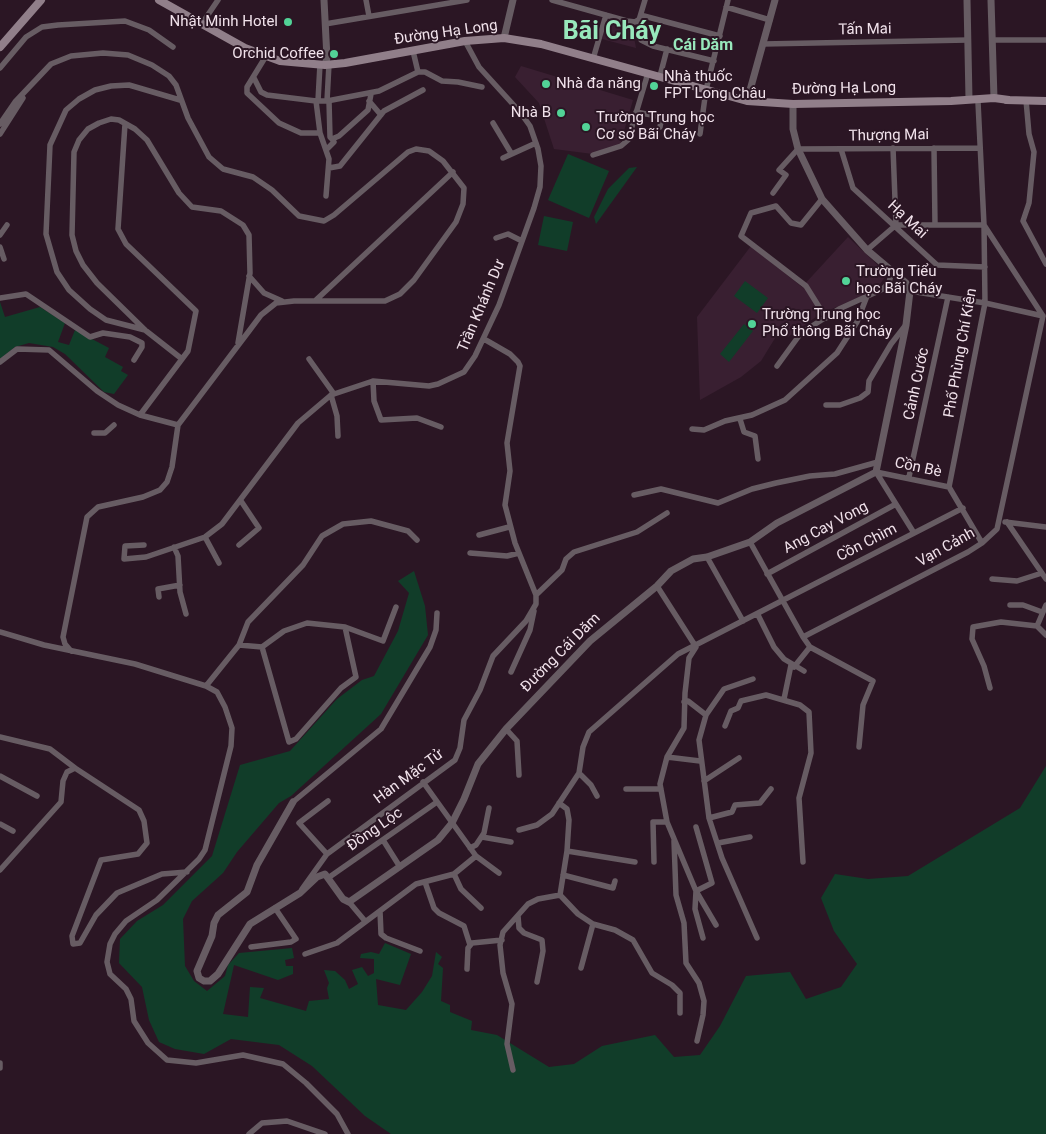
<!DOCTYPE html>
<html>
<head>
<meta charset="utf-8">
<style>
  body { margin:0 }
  canvas { display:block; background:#2b1624 }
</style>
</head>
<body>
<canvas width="1046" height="1134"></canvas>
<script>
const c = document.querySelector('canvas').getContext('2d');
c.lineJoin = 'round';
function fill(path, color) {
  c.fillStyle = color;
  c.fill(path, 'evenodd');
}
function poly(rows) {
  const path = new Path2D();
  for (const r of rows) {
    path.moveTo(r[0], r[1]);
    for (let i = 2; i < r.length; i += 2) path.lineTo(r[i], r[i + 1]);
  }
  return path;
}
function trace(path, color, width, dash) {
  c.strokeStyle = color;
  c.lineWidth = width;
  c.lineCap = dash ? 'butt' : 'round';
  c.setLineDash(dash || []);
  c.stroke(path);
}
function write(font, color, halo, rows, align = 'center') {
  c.font = font + ' Roboto,sans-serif';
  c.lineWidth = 4;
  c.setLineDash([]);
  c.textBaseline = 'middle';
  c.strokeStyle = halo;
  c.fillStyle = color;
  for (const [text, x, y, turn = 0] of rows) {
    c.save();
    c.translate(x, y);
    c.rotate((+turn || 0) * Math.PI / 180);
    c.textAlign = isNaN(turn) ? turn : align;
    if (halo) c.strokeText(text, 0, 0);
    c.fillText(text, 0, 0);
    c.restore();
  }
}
fill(poly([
  [607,20,632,27,636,48,602,39],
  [521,66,633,100,620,145,593,154,554,149,539,103,515,77],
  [848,237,887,274,878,287,874,291,820,314,788,337,780,330,761,361,741,377,700,400,697,317,751,246,802,287]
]), '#391f31');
fill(poly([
  [568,154,609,171,589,218,548,200],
  [637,167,596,224,594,217,608,189,629,168],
  [544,216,573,222,567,251,538,245],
  [745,281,768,298,757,313,734,296],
  [0,302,5,317,40,307,65,323,58,342,69,345,75,330,109,348,105,357,123,367,121,371,128,375,114,394,104,392,65,354,53,347,29,343,15,347,0,359],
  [744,324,753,331,729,362,720,354],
  [414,571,425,606,428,635,381,714,291,796,279,803,237,852,223,873,192,901,183,919,185,966,194,981,207,991,225,976,228,965,239,953,292,948,294,958,285,960,286,966,293,966,293,974,278,980,234,965,223,1014,248,1017,250,987,264,988,260,998,306,1011,309,1001,329,999,327,988,329,983,324,970,335,971,345,980,349,989,358,984,352,970,362,967,368,976,374,973,374,959,360,958,361,954,371,952,379,954,385,943,411,954,400,985,376,979,378,1005,406,1010,422,992,432,976,436,952,442,957,438,964,443,968,441,1001,450,1005,450,1012,472,1021,471,1030,497,1035,549,1067,574,1064,602,1046,655,1035,674,1057,700,1055,720,1026,746,976,790,972,806,999,841,987,857,964,834,931,821,898,835,874,868,879,908,876,1020,808,1046,766,1046,1134,391,1134,365,1116,312,1066,279,1045,231,1039,204,1054,175,1049,159,1042,149,1020,142,987,119,963,120,939,137,921,163,905,212,856,240,765,290,751,337,699,362,680,374,676,398,631,409,593,398,581]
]), '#113d29');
trace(poly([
  [366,0,369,16],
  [552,0,627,21,635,22,644,16,720,36],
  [645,0,639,20,641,40,653,46,714,61],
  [726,7,770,20],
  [325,24,467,0],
  [201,25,218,0],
  [992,40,1046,40],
  [763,44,968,40],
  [413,51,418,72],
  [266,56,247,87,247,93,279,123,301,133,320,133],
  [593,59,606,15],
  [0,68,26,37,42,27,58,25,125,21,149,30,173,47],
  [660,76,667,49],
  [254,78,261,92,267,95,316,101,327,101,379,91,418,72,425,72,442,81,458,82,482,87],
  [1026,100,1029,134,1034,152,1029,203,1023,221,1046,264],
  [316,101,320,133,329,159,326,196],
  [318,101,320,64],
  [327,101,329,64],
  [329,101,330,137,332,139,339,136,368,110,371,94],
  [369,101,381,115],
  [636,112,662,117,660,127],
  [493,123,511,153],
  [0,124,15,102,51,64,71,56,103,53,128,55,152,65,169,76,176,85,188,118,209,157,223,169,253,177,272,190,299,216,324,221,334,215,408,152,416,149,429,151,443,161,464,188,463,204,456,222,414,280,400,294,385,301,294,301,276,303,261,315,249,331,178,425,172,467,167,482,160,490,143,497,98,507,87,517,63,637,65,644,71,651],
  [125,124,118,229,126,244,196,311,188,351,140,415],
  [0,134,23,98],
  [700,134,706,90,728,0],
  [893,148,896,225],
  [934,148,935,225],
  [841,149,853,188,937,265,985,267],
  [326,150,334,142,332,139],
  [593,155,621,146,628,140,648,73],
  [503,158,536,143],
  [329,168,340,166,384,111,423,90],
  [773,193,786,175,779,170,798,149,979,148],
  [822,199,801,225,791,223,776,206,751,213,741,236,806,286,826,318],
  [0,235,7,225],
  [496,238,508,234,522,241],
  [0,247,4,259],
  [867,250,896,225,984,225,1043,316],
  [249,276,264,293,282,301],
  [910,291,985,303,1043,316],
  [0,298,26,294,90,337,103,333,130,337,142,343,142,347,134,360],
  [316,300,453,172],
  [145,330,106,320,90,309,69,290,57,272,46,234,50,145,66,110,79,99,95,90,111,86,129,85,180,100],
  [182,359,145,330,97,283,83,265,76,251,72,235,74,152,79,140,88,129,99,123,111,119,119,120,135,129,147,140,179,193,192,207,221,211,243,225,249,235,250,273,238,343],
  [309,359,334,394],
  [0,362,17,349,49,350,97,391,118,405,140,415,178,425],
  [777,366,801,333,839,309,883,289,889,282,892,272],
  [373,381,374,401,381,420,417,418,441,427],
  [331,395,337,416,338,436],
  [826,405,840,405,860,398,868,392,869,381,891,344,905,326],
  [740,419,744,432,755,436,758,459],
  [692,429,704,430,725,421,752,415,785,400,837,353,857,322,867,296],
  [94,433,105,433,114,425],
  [876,472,949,487,982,543],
  [876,472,914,533],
  [909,477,948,297],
  [949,487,985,303,984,225,978,102],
  [634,495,661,489,718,503,752,489,776,483,810,476,835,474,878,462],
  [1005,522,1046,527],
  [1007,522,1046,579],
  [479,535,509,527],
  [205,537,219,563],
  [750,542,803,637],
  [144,545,125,546,124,559,146,557,205,537,222,524,298,423,331,395,373,381,429,386,438,384,464,372,475,356,499,305,534,208,540,187,541,166,538,149,530,126,520,112,479,67,465,41],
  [239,545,259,528,241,501],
  [174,547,178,556,180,592,186,614],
  [470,553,507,556,519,553],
  [707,557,743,621],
  [767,574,896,504],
  [992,579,1017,581,1042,573],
  [657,586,696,647,689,658,685,693,684,728,667,757,660,784,667,822,696,891,716,925],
  [536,595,562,570,566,559,574,552,637,532,667,513],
  [159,597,158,589,180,585],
  [1010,605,1023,605,1042,612],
  [1046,605,1037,626,1046,635],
  [758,615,774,647,784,659,804,671],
  [0,632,44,645,135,664,206,686,217,692,225,707,232,728,231,746,205,850,199,859,157,900,126,921,115,934,110,944,107,962,110,974,126,989,131,999,134,1021,148,1043,167,1060,196,1063,243,1055,283,1064,306,1083,337,1114,348,1134],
  [239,645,262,647,284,631,307,623,345,627,383,641,396,607],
  [262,647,289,742,296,739,341,688,356,677,345,627],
  [810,647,873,681,863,705,859,747],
  [794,667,810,647,803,637,968,552,982,543,997,529,1043,316],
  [511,672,530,630,534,611],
  [753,679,724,689,706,715,699,740,709,818,722,858,757,938],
  [206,686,239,645,248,622,303,565,322,536,343,524,371,521,408,531,417,540],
  [990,688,984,666,972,639,973,627,1001,622,1037,626],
  [784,699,791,665],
  [684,702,688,701,706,715],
  [725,726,731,711,738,708,741,701,766,695,800,705,809,712,811,753,799,798,803,862],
  [506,729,517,741,519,775],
  [0,737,50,749,75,768],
  [667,757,700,761],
  [579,773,591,785,597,796],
  [0,776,37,796],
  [704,781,739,758],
  [423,782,476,856,499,873],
  [626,789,661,789],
  [293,802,381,729,430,647,436,630,437,613],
  [709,818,732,812,735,805,760,803,771,789],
  [0,824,13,831],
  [696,827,712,883,696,891,695,909,703,938],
  [519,830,537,825,552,814,579,773,583,747,589,732,678,654,963,508],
  [482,837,511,842],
  [383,840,400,867],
  [674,841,676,895,684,923,686,963,699,983,704,1001,703,1015,697,1041],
  [718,843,750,837],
  [470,848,476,845,484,833,489,808],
  [567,851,635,862],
  [327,854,299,823,328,801],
  [654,862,653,822,667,822],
  [0,870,61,802,63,781,67,772,75,768,139,810,144,821,147,843,138,854,101,860,72,936,73,944,80,943,96,915,117,893,162,874,187,872],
  [454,874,461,889,481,908],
  [563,875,613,888,615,881],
  [328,878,437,802],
  [425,882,434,908,439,913,464,926,470,945],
  [302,889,327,854,455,760,460,748,464,720,480,690,493,656,526,621,536,604,536,595,515,543,505,505,510,471,507,443,520,366,518,362,510,354,484,339],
  [560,895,578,914,593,924,615,930,633,940,652,973,672,985,680,993,680,1013],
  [349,902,365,921],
  [380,911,381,934,386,938,420,951],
  [518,916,519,928,524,933,542,940,543,951,537,982],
  [251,947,291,942,296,939,275,908],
  [305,954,337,943,416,884,454,874,476,856],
  [581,968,593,924],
  [467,969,468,948,472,943,502,940],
  [0,1063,0,1068],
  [513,1070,507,1044,512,1004,503,973,500,945,503,932,528,904,538,899,560,895,567,851,569,820,567,809,559,803],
  [249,1134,262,1123,287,1121,325,1134]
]), '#675c63', 5.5);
trace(poly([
  [324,0,327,58,325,65],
  [967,0,969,99],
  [991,0,994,98],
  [504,38,513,0],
  [747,101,775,0],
  [293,802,257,865,247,892,218,915,214,923,212,936,197,971,199,978,204,981,210,981,218,974,250,924,300,893,317,877,325,874,343,899,349,902,438,840,452,823,464,799,478,764,506,729,590,641,657,586,671,571,693,559,707,557,750,542,777,523,876,472,906,325,910,291,906,283,867,250,822,199,798,149,793,129,793,104]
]), '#675c63', 7);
trace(poly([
  [159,0,245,48,280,61,325,65,345,63,465,41,504,38,541,44,747,101,793,104,951,101,994,98,1009,100],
  [0,47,41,0],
  [1006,100,1046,101]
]), '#917f8a', 8);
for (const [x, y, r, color] of [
  [288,22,5,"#52d397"],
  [334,54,5,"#52d397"],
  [546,84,5,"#52d397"],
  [654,86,5,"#52d397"],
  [561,113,5,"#52d397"],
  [586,127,5,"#52d397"],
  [846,281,5,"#52d397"],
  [752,324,5,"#52d397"]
]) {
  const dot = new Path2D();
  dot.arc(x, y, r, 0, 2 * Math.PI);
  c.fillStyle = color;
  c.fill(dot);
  trace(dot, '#2b1624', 2);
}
write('15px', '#f1e2eb', '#2b1624', [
  ["Nhật Minh Hotel",278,22,"right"],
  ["Orchid Coffee",324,54,"right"],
  ["Nhà thuốc",664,77],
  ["FPT Long Châu",664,94],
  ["Nhà đa năng",556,84],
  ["Nhà B",551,113,"right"],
  ["Trường Trung học",596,118],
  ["Cơ sở Bãi Cháy",596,135],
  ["Trường Tiểu",856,272],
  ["học Bãi Cháy",856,289],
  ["Trường Trung học",762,315],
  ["Phổ thông Bãi Cháy",762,332]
], 'left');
write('15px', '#f1e2eb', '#2b1624', [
  ["Tấn Mai",865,30,-1],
  ["Đường Hạ Long",446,33,-8],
  ["Đường Hạ Long",844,89,-1],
  ["Thượng Mai",889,136,-1],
  ["Hạ Mai",907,220,43],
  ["Trần Khánh Dư",482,306,-67],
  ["Phố Phùng Chí Kiên",961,353,-80],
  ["Cảnh Cước",917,384,-78],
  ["Cồn Bè",918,468,12],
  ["Ang Cay Vong",826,528,-28],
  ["Cồn Chìm",867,543,-27],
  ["Vạn Cảnh",946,548,-29],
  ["Đường Cái Dăm",561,653,-45],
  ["Hàn Mặc Tử",409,777,-36],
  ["Đồng Lộc",375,830,-35]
]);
write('bold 16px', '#98e8bc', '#2b1624', [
  ["Cái Dăm",703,46]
]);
write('bold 25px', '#98e8bc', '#2b1624', [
  ["Bãi Cháy",612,33]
]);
</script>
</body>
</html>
